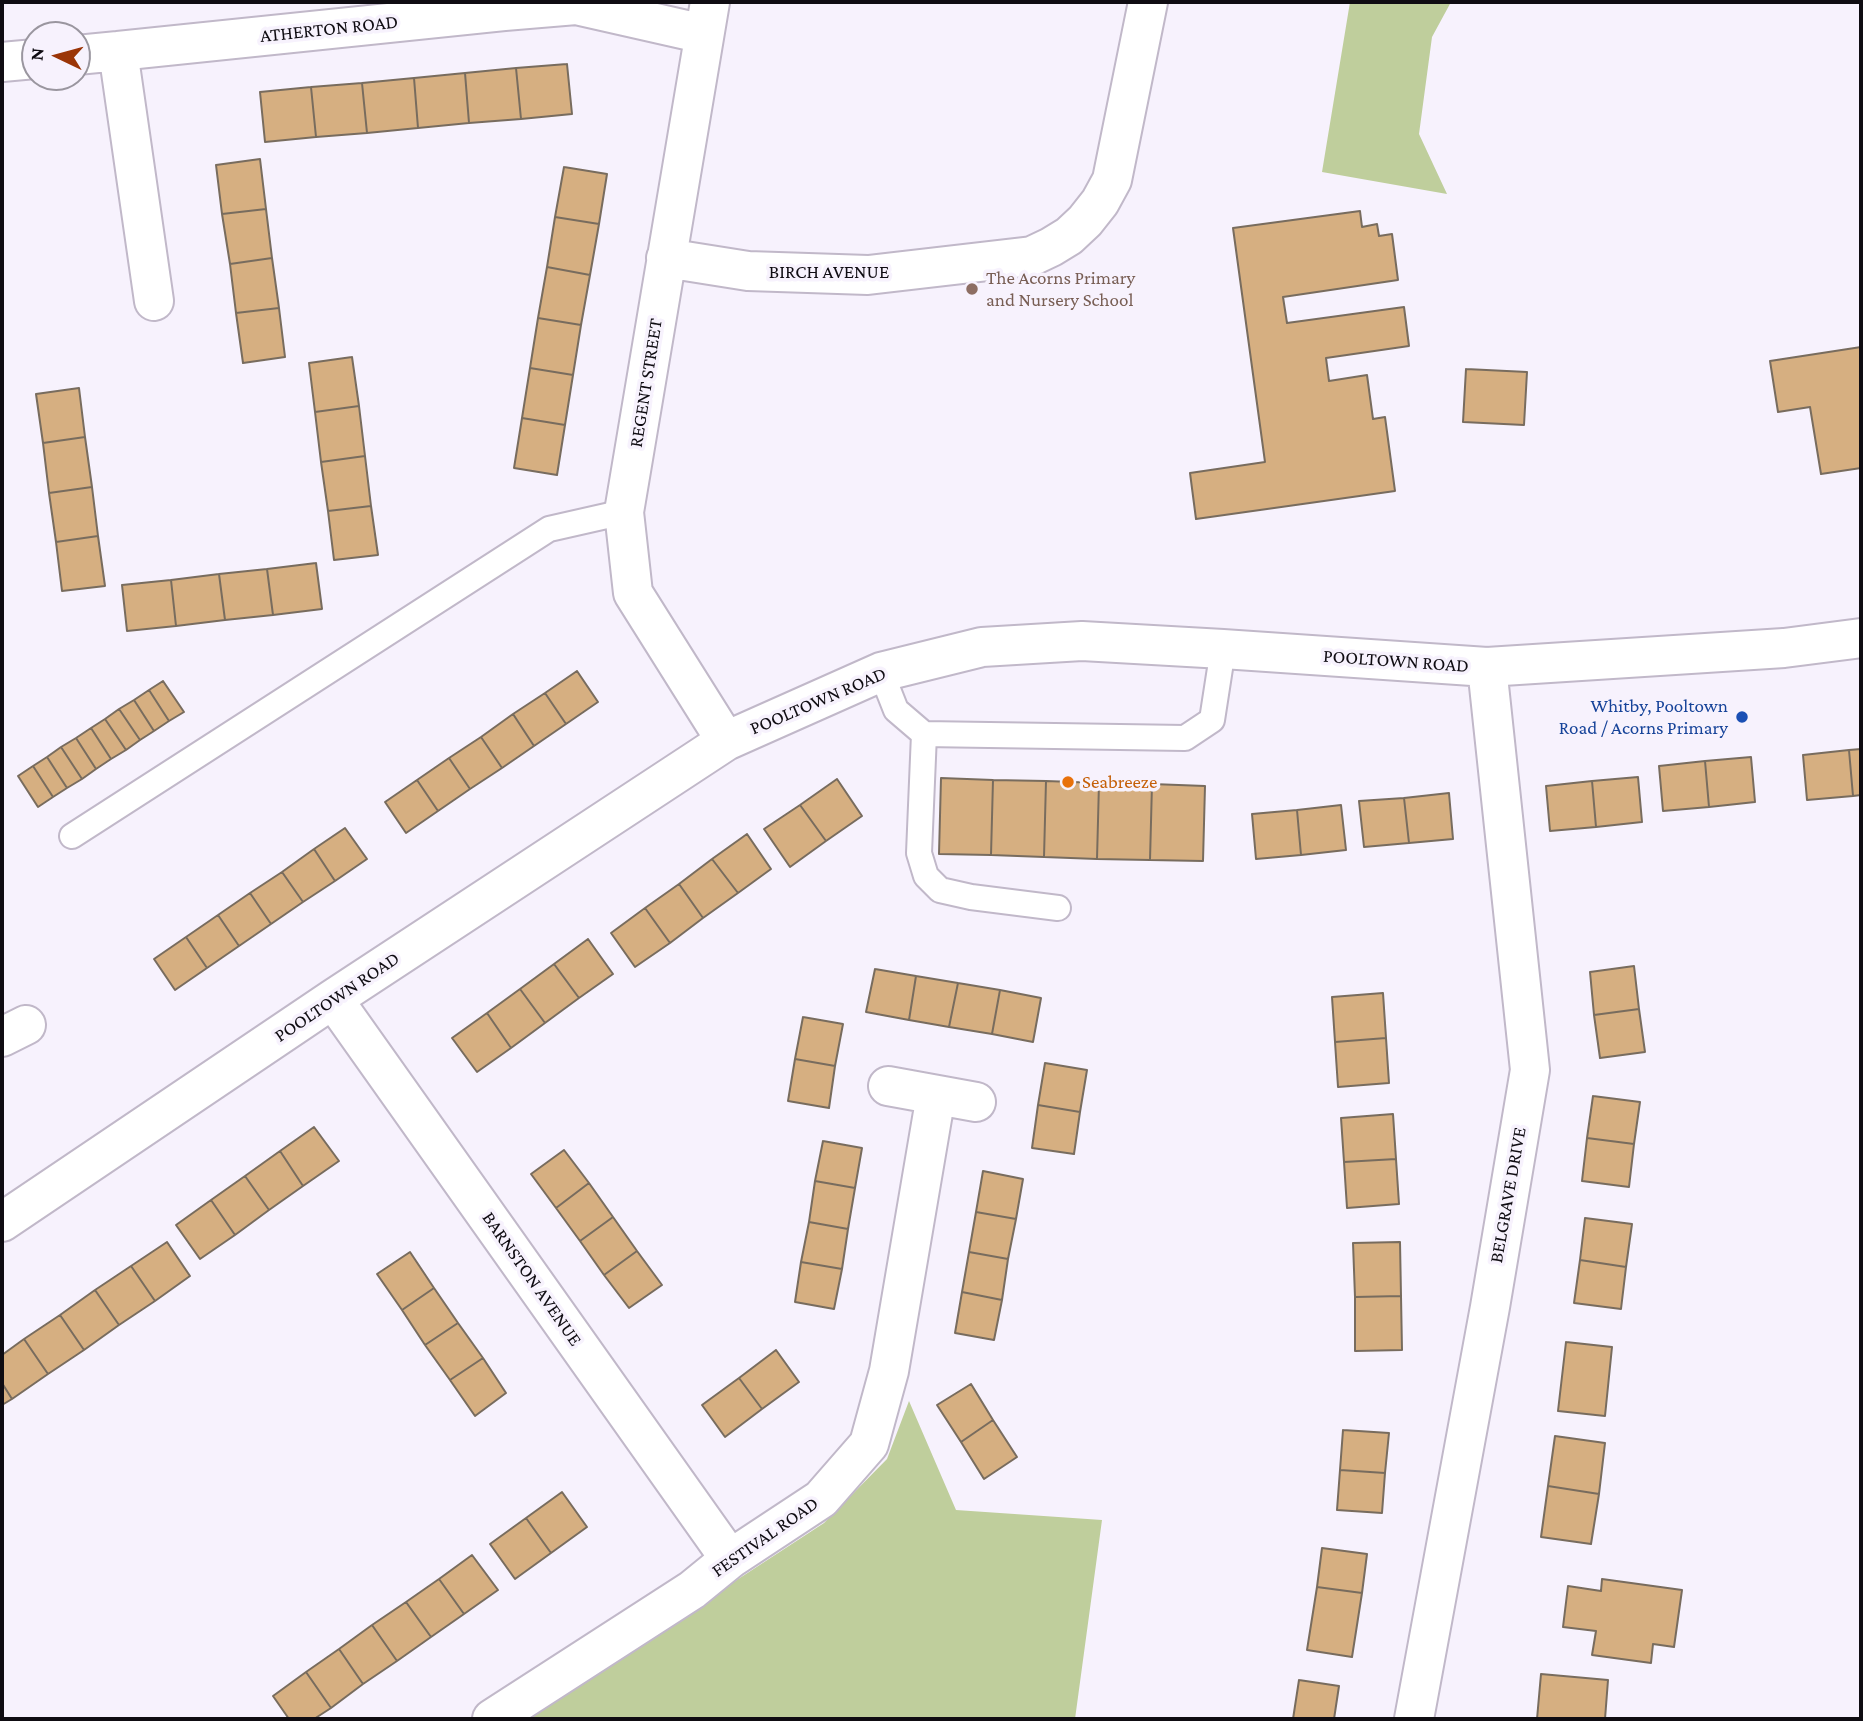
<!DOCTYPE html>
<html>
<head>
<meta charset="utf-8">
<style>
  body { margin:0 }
  #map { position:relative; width:1863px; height:1721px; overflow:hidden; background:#f7f2fd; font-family:"Crimson Pro",serif }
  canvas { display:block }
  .frame { position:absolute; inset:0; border:4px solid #0f0c12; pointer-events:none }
  .north { position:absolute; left:21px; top:21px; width:70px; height:70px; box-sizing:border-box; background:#f7f2fd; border:2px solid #9a969f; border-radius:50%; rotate:275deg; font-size:19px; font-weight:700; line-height:28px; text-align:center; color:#0f0c12 }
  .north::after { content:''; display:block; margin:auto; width:24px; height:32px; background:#9b3507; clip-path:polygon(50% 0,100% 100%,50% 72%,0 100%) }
</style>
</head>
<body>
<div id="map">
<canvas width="1863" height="1721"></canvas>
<div class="frame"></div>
<div class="north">N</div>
</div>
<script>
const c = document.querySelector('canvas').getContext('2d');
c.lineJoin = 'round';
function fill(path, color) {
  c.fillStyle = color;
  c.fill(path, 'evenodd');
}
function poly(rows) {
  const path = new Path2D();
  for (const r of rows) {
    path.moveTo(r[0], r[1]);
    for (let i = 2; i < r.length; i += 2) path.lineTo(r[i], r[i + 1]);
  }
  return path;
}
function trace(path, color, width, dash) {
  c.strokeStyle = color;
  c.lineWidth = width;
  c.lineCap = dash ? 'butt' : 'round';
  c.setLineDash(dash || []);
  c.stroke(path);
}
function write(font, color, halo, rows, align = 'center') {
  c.font = font + ' "Crimson Pro",serif';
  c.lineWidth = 7;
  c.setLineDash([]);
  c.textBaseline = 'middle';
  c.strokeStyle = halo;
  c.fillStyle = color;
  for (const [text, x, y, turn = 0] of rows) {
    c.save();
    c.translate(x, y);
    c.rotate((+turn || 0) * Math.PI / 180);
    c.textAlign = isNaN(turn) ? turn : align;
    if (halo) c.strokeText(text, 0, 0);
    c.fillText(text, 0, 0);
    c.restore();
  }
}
fill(poly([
  [1350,2,1451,2,1432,37,1419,134,1447,194,1322,172],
  [909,1401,956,1510,1102,1520,1075,1719,524,1719,824,1523,887,1459]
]), '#bfce9c');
const building = poly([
  [567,64,572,114,521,119,516,68,567,64],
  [516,68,521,119,469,123,465,73,516,68],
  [465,73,469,123,418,128,414,78,465,73],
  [414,78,418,128,367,133,362,83,414,78],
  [362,83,367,133,316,137,311,87,362,83],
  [311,87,316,137,265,142,260,92,311,87],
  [260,159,266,209,222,214,216,165,260,159],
  [564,167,607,174,599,224,555,217,564,167],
  [266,209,272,258,230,264,222,214,266,209],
  [1360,211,1362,227,1377,224,1379,236,1392,234,1398,280,1283,297,1287,323,1404,307,1409,346,1326,358,1329,381,1367,375,1373,419,1385,417,1395,491,1196,519,1190,473,1265,462,1233,228,1360,211],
  [555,217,599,224,590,275,547,267,555,217],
  [272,258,279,308,236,313,230,264,272,258],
  [547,267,590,275,581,325,538,318,547,267],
  [279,308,285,357,243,363,236,313,279,308],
  [538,318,581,325,573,375,530,368,538,318],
  [1861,347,1861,468,1821,474,1810,407,1778,412,1770,361,1861,347],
  [352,357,359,406,315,412,309,363,352,357],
  [530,368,573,375,565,425,522,418,530,368],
  [1466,369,1527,372,1524,425,1463,422,1466,369],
  [79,388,85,437,43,443,36,394,79,388],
  [359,406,365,456,321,462,315,412,359,406],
  [522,418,565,425,557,475,514,468,522,418],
  [85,437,92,487,49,493,43,443,85,437],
  [365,456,371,506,328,511,321,462,365,456],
  [92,487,98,536,56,542,49,493,92,487],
  [371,506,378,555,334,560,328,511,371,506],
  [98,536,105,586,62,591,56,542,98,536],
  [316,563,322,609,273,615,267,569,316,563],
  [267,569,273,615,225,620,219,574,267,569],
  [219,574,225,620,176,626,171,580,219,574],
  [171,580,176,626,127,631,122,585,171,580],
  [577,671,598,702,566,724,545,693,577,671],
  [163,681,184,712,169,721,149,690,163,681],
  [149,690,169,721,154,731,134,700,149,690],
  [545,693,566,724,534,746,513,714,545,693],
  [134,700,154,731,140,740,119,709,134,700],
  [119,709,140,740,126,750,105,719,119,709],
  [513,714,534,746,502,768,481,737,513,714],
  [105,719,126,750,111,759,91,728,105,719],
  [91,728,111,759,96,769,76,738,91,728],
  [481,737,502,768,470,789,449,758,481,737],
  [76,738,96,769,82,779,61,747,76,738],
  [61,747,82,779,67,788,47,757,61,747],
  [1861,749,1861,795,1853,796,1849,750,1861,749],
  [1849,750,1853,796,1807,800,1803,755,1849,750],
  [47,757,67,788,53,797,33,766,47,757],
  [1751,757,1755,802,1709,807,1705,761,1751,757],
  [449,758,470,789,438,811,417,780,449,758],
  [1705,761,1709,807,1663,811,1659,766,1705,761],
  [33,766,53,797,38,807,18,776,33,766],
  [1638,777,1642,822,1596,827,1592,781,1638,777],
  [941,778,993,780,991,855,939,854,941,778],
  [837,779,862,816,826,841,800,805,837,779],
  [417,780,438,811,406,833,385,802,417,780],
  [993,780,1046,781,1044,857,991,855,993,780],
  [1046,781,1099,783,1097,859,1044,857,1046,781],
  [1592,781,1596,827,1550,831,1546,786,1592,781],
  [1099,783,1152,784,1150,860,1097,859,1099,783],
  [1152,784,1205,786,1203,861,1150,860,1152,784],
  [1449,793,1453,839,1409,843,1404,798,1449,793],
  [1404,798,1409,843,1364,847,1359,801,1404,798],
  [800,805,826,841,790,867,764,829,800,805],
  [1341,805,1346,850,1301,855,1297,810,1341,805],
  [1297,810,1301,855,1256,859,1252,814,1297,810],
  [345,828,367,859,335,881,314,849,345,828],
  [747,834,771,869,738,893,712,859,747,834],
  [314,849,335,881,303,902,282,872,314,849],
  [712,859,738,893,703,918,679,884,712,859],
  [282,872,303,902,271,924,250,893,282,872],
  [679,884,703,918,670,943,645,908,679,884],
  [250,893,271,924,239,946,218,915,250,893],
  [645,908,670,943,635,967,611,933,645,908],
  [218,915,239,946,207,968,186,937,218,915],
  [186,937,207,968,175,990,154,959,186,937],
  [588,939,613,974,579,998,554,964,588,939],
  [554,964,579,998,545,1023,520,989,554,964],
  [1634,966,1639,1009,1594,1015,1590,972,1634,966],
  [875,969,916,976,909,1020,866,1012,875,969],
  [916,976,958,983,949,1027,909,1020,916,976],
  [958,983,1000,990,992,1034,949,1027,958,983],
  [520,989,545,1023,511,1048,487,1013,520,989],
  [1000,990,1041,998,1033,1042,992,1034,1000,990],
  [1383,993,1386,1038,1335,1042,1332,997,1383,993],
  [1639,1009,1645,1052,1600,1058,1594,1015,1639,1009],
  [487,1013,511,1048,477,1072,452,1038,487,1013],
  [803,1017,843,1024,835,1066,795,1059,803,1017],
  [1386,1038,1389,1083,1338,1087,1335,1042,1386,1038],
  [795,1059,835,1066,829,1108,788,1101,795,1059],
  [1045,1063,1087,1070,1080,1112,1038,1105,1045,1063],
  [1593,1096,1640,1102,1634,1144,1587,1138,1593,1096],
  [1038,1105,1080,1112,1074,1154,1032,1148,1038,1105],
  [1393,1114,1396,1159,1344,1162,1341,1118,1393,1114],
  [314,1127,339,1161,303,1186,280,1151,314,1127],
  [1587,1138,1634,1144,1629,1187,1582,1181,1587,1138],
  [823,1141,862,1148,855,1188,815,1181,823,1141],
  [564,1150,589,1183,556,1208,531,1174,564,1150],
  [280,1151,303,1186,269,1210,245,1176,280,1151],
  [1396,1159,1399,1204,1347,1208,1344,1162,1396,1159],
  [983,1171,1023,1179,1016,1219,976,1212,983,1171],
  [245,1176,269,1210,235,1235,211,1200,245,1176],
  [815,1181,855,1188,848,1229,809,1222,815,1181],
  [589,1183,613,1217,580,1241,556,1208,589,1183],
  [211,1200,235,1235,200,1259,176,1225,211,1200],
  [976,1212,1016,1219,1008,1259,969,1252,976,1212],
  [613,1217,637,1251,604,1275,580,1241,613,1217],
  [1585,1218,1632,1224,1626,1267,1580,1260,1585,1218],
  [809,1222,848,1229,842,1269,801,1262,809,1222],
  [167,1242,190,1276,155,1301,131,1266,167,1242],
  [1400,1242,1401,1296,1355,1297,1353,1243,1400,1242],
  [637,1251,662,1285,629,1308,604,1275,637,1251],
  [410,1252,434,1288,402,1310,377,1274,410,1252],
  [969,1252,1008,1259,1002,1300,962,1292,969,1252],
  [1580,1260,1626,1267,1621,1309,1574,1303,1580,1260],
  [801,1262,842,1269,834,1309,795,1302,801,1262],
  [131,1266,155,1301,119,1325,95,1290,131,1266],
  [434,1288,458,1323,425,1345,402,1310,434,1288],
  [95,1290,119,1325,84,1350,60,1315,95,1290],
  [962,1292,1002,1300,994,1340,955,1333,962,1292],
  [1401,1296,1402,1350,1355,1351,1355,1297,1401,1296],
  [60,1315,84,1350,48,1374,24,1339,60,1315],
  [458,1323,483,1358,450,1380,425,1345,458,1323],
  [24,1339,48,1374,12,1399,2,1383,2,1355,24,1339],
  [1566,1342,1612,1347,1605,1416,1558,1411,1566,1342],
  [776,1350,799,1382,762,1409,739,1378,776,1350],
  [483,1358,506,1393,475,1416,450,1380,483,1358],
  [739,1378,762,1409,725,1437,702,1405,739,1378],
  [2,1383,12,1399,2,1405,2,1383],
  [971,1384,993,1420,961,1442,937,1405,971,1384],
  [993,1420,1017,1457,984,1479,961,1442,993,1420],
  [1343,1430,1389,1433,1385,1473,1340,1470,1343,1430],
  [1555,1436,1605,1443,1599,1494,1548,1486,1555,1436],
  [1340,1470,1385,1473,1382,1513,1337,1510,1340,1470],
  [1548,1486,1599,1494,1591,1544,1541,1537,1548,1486],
  [562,1492,587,1527,551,1553,526,1518,562,1492],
  [526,1518,551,1553,515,1579,490,1544,526,1518],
  [1322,1548,1367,1554,1362,1593,1317,1587,1322,1548],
  [472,1555,498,1590,464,1614,439,1579,472,1555],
  [439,1579,464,1614,431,1637,406,1602,439,1579],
  [1602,1579,1682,1590,1674,1647,1653,1644,1651,1663,1592,1655,1596,1631,1563,1627,1568,1586,1601,1591,1602,1579],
  [1317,1587,1362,1593,1352,1657,1307,1650,1317,1587],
  [406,1602,431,1637,397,1661,372,1625,406,1602],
  [372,1625,397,1661,363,1684,339,1649,372,1625],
  [339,1649,363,1684,331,1708,306,1672,339,1649],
  [306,1672,331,1708,314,1719,289,1719,273,1696,306,1672],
  [1541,1674,1608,1680,1605,1719,1537,1719,1541,1674],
  [1299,1680,1339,1686,1334,1719,1293,1719,1299,1680]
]);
fill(building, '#d6af81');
trace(building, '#786c5e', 2);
const service = poly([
  [881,672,896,710,924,734,1185,738,1212,720,1223,649],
  [924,734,919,853,926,876,940,890,971,897,1058,908],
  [72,836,549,529,624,512]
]);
const minor = poly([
  [710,2,624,512,633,593,726,741],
  [77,55,118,51],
  [2,62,35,59],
  [666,258,748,271,868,275,1032,256,1051,247,1069,236,1085,221,1100,202,1112,180,1148,2],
  [154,301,118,51,504,11,576,5,704,34],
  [333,999,730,1559],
  [2,1037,26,1025],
  [888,1086,976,1102],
  [2,1222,333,999,726,741,881,672,982,647,1082,641,1223,649,1487,667,1784,648,1861,638],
  [492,1719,692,1590,730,1559,821,1499,869,1444,889,1371,936,1095],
  [1414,1719,1490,1307,1530,1070,1487,667]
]);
trace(service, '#c1b8c9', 28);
trace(minor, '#c1b8c9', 42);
trace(service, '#fff', 24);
trace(minor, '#fff', 38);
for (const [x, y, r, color] of [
  [972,289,7,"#8d6e63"],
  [1742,717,7,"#1a4fb4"],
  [1068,782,7,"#e8710a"]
]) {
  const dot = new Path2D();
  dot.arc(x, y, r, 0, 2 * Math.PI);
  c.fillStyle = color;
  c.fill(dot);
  trace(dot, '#f7f2fd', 2.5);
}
write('19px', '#0f0c12', '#f7f2fd', [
  ["ATHERTON ROAD",329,29,-6],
  ["BIRCH AVENUE",829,272],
  ["REGENT STREET",646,383,-81],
  ["POOLTOWN ROAD",1396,661,4],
  ["POOLTOWN ROAD",818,701,-23],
  ["POOLTOWN ROAD",337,997,-34],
  ["BELGRAVE DRIVE",1508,1195,-80],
  ["BARNSTON AVENUE",532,1279,55],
  ["FESTIVAL ROAD",765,1537,-35]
]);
write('19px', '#785e54', '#f7f2fd', [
  ["The Acorns Primary",986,278],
  ["and Nursery School",986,300]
], 'left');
write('19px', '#164399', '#f7f2fd', [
  ["Whitby, Pooltown",1728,706],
  ["Road / Acorns Primary",1728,728]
], 'right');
write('19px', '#c56008', '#f7f2fd', [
  ["Seabreeze",1082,782]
], 'left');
</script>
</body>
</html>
